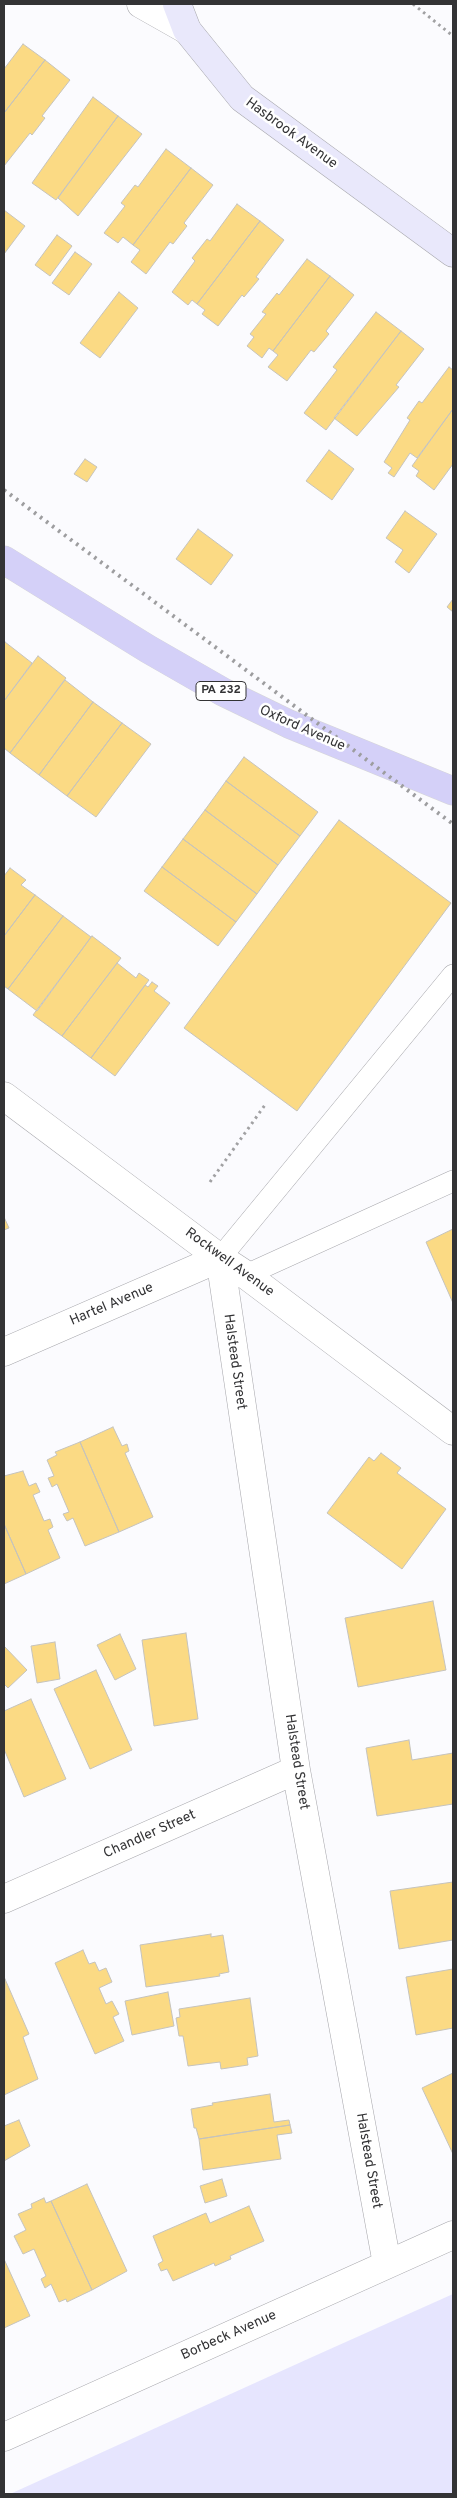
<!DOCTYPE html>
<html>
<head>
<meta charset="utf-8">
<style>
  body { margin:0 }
  #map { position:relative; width:457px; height:2498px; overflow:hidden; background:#fbfbfe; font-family:Overpass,sans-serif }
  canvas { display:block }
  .frame { position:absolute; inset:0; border:5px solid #333335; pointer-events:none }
</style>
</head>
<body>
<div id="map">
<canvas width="457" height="2498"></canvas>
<div class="frame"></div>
</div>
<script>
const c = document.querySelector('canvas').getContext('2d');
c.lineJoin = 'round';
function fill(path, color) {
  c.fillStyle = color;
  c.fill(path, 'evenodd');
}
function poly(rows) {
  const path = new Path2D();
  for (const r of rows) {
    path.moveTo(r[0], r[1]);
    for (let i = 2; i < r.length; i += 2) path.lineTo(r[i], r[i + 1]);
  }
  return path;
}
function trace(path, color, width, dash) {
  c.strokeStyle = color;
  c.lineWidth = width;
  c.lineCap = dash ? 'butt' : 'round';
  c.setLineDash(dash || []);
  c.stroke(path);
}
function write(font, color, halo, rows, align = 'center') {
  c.font = font + ' Overpass,sans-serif';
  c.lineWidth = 5;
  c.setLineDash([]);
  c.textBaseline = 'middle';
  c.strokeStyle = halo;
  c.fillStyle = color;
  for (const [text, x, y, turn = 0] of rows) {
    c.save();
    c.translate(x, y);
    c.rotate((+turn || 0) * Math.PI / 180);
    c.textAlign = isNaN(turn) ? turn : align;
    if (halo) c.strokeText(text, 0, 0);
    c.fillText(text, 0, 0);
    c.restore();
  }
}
fill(poly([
  [453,2294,453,2494,10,2494,310,2358]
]), '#e6e5fe');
const building = poly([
  [23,44,45,60,4,113,4,69,23,44],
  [45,60,70,80,42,116,45,118,32,135,30,133,4,166,4,113,45,60],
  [93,97,118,116,56,200,32,183,93,97],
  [118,116,142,134,78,216,58,198,118,116],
  [166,149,191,168,133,245,123,237,118,243,104,233,125,206,121,203,135,185,138,187,166,149],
  [191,168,213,185,184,223,187,226,173,244,170,242,146,274,131,262,140,250,133,245,191,168],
  [237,204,260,221,197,304,192,300,188,305,172,292,195,261,192,258,207,239,210,241,237,204],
  [4,210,25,226,4,254,4,210],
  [260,221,284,240,256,277,259,279,244,297,242,295,218,326,202,314,205,310,197,304,260,221],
  [57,235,72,246,50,276,35,265,57,235],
  [75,252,92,264,69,295,52,283,75,252],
  [307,259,330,276,273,351,269,348,262,358,247,346,254,337,250,334,266,314,262,312,277,293,279,295,307,259],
  [330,276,354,295,326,331,329,334,314,352,311,350,287,381,268,367,278,355,273,351,330,276],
  [119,292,138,308,100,358,80,343,119,292],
  [376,312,401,331,326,430,304,413,337,370,333,367,376,312],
  [401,331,424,349,396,385,399,387,357,436,334,418,401,331],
  [449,367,453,370,453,409,417,458,410,453,394,477,388,473,392,468,384,462,410,420,407,418,419,401,422,403,449,367],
  [453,409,453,464,434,490,416,476,419,471,412,466,453,409],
  [329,450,354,469,332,500,306,481,329,450],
  [85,459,97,467,87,482,74,474,85,459],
  [405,511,437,534,409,573,395,562,403,550,386,538,405,511],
  [198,529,233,555,211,585,176,559,198,529],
  [453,599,453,612,447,607,453,599],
  [5,642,32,663,4,701,4,643,5,642],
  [38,656,66,678,10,753,4,748,4,701,38,656],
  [65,680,93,702,39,775,10,753,65,680],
  [93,702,122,723,67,796,39,775,93,702],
  [122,723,151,744,96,817,67,796,122,723],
  [244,757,318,812,300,836,226,781,244,757],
  [226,781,300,836,278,865,205,810,226,781],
  [205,810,278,865,257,894,183,839,205,810],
  [339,820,451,903,297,1111,184,1028,339,820],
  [183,839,257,894,236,922,162,867,183,839],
  [162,867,236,922,218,946,144,891,162,867],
  [10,868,26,880,21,885,35,895,4,936,4,876,10,868],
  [35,895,63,916,8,989,4,986,4,936,35,895],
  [63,916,91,937,37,1011,8,989,63,916],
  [92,936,121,958,62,1036,33,1015,92,936],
  [117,963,136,978,139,973,149,980,91,1058,62,1036,117,963],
  [152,982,158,986,154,991,170,1003,115,1076,91,1058,145,985,148,987,152,982],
  [4,1217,9,1228,4,1230,4,1217],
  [453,1229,453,1303,426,1242,453,1229],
  [113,1427,122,1446,127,1444,129,1451,125,1453,153,1517,119,1532,80,1442,113,1427],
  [80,1442,119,1532,85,1546,73,1518,67,1521,63,1514,69,1512,57,1484,52,1487,48,1478,54,1476,47,1460,57,1455,55,1452,80,1442],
  [381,1453,401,1468,397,1473,446,1509,402,1569,327,1513,369,1457,374,1461,381,1453],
  [23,1471,29,1486,36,1483,40,1492,33,1495,44,1521,50,1519,53,1527,48,1530,60,1558,26,1574,4,1524,4,1476,23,1471],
  [4,1524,26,1574,4,1584,4,1524],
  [433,1601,446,1670,358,1687,345,1618,433,1601],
  [186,1633,198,1719,154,1726,142,1640,186,1633],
  [120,1634,136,1669,115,1680,97,1645,120,1634],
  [55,1642,60,1679,37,1683,31,1646,55,1642],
  [4,1646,27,1670,8,1688,4,1684,4,1646],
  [96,1670,132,1750,90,1769,54,1689,96,1670],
  [31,1699,66,1779,24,1797,4,1749,4,1711,31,1699],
  [409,1740,412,1760,453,1753,453,1804,377,1816,366,1748,409,1740],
  [453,1882,453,1940,399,1949,390,1891,453,1882],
  [211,1934,211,1937,223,1935,229,1972,219,1974,220,1976,146,1987,140,1945,211,1934],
  [83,1950,89,1964,95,1962,99,1971,106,1968,112,1982,99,1988,106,2004,112,2001,119,2014,113,2017,124,2041,95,2054,55,1963,83,1950],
  [453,1969,453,2028,416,2035,406,1977,453,1969],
  [5,1979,29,2034,23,2037,38,2079,4,2095,5,1979],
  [168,1992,174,2026,132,2035,125,2001,168,1992],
  [250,1998,258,2056,247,2058,248,2065,221,2069,220,2062,188,2066,183,2036,179,2036,176,2018,180,2017,179,2009,250,1998],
  [453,2073,453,2154,422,2088,453,2073],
  [270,2094,274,2122,289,2120,290,2125,199,2139,196,2128,194,2128,191,2109,213,2105,212,2103,270,2094],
  [19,2120,30,2146,4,2161,4,2126,19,2120],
  [290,2125,292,2133,277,2135,281,2159,203,2170,199,2139,290,2125],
  [222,2179,227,2196,205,2203,200,2186,222,2179],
  [87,2184,127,2271,92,2290,51,2201,87,2184],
  [44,2198,46,2203,51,2201,92,2290,67,2302,66,2299,59,2302,51,2284,45,2288,41,2279,46,2276,34,2249,23,2254,14,2236,26,2230,18,2214,32,2208,31,2204,44,2198],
  [249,2206,264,2241,230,2256,231,2259,215,2266,214,2263,173,2281,167,2269,161,2271,158,2264,163,2261,153,2236,206,2213,210,2223,249,2206],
  [4,2259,30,2316,4,2328,4,2259]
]);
fill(building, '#fbda84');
trace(building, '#c5c3bd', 1);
const service = poly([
  [220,1258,453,975],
  [246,1275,453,1181]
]);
const minor = poly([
  [141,4,187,30],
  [4,1096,220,1258,246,1275,453,1431],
  [4,1352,220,1258,296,1770,387,2264],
  [4,1899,296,1770],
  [4,2437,453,2235]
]);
const secondary = poly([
  [177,4,187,30,242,98,453,253]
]);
const primary = poly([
  [4,560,148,649,223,692,289,724,453,791]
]);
trace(service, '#a7a7ac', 22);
trace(minor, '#a7a7ac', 29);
trace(secondary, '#a7a7ac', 29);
trace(primary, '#d6d6d7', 29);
trace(poly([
  [413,4,453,36],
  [210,1182,265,1105]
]), '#a1a1a3', 3, [2.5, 4]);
trace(service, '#fff', 21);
trace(minor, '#fff', 28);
trace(secondary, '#e9e8fb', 28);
trace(primary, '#d4d0f8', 28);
trace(poly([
  [4,490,453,824]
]), '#9d9d9f', 4, [2.5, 5]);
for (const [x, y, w] of [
  [221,691,50]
]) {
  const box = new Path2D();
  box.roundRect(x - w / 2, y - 9.5, w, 19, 4);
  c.fillStyle = '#fff';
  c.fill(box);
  trace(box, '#333335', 1);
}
write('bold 12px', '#333335', null, [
  ["PA 232",221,691]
]);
write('14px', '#333335', '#fff', [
  ["Hasbrook Avenue",291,134,36],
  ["Oxford Avenue",302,729,24],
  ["Rockwell Avenue",229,1263,36],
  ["Hartel Avenue",112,1305,-23],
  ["Halstead Street",234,1362,82],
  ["Halstead Street",296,1762,81],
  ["Chandler Street",150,1835,-24],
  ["Halstead Street",368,2161,80],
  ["Borbeck Avenue",229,2336,-24]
]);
</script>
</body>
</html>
